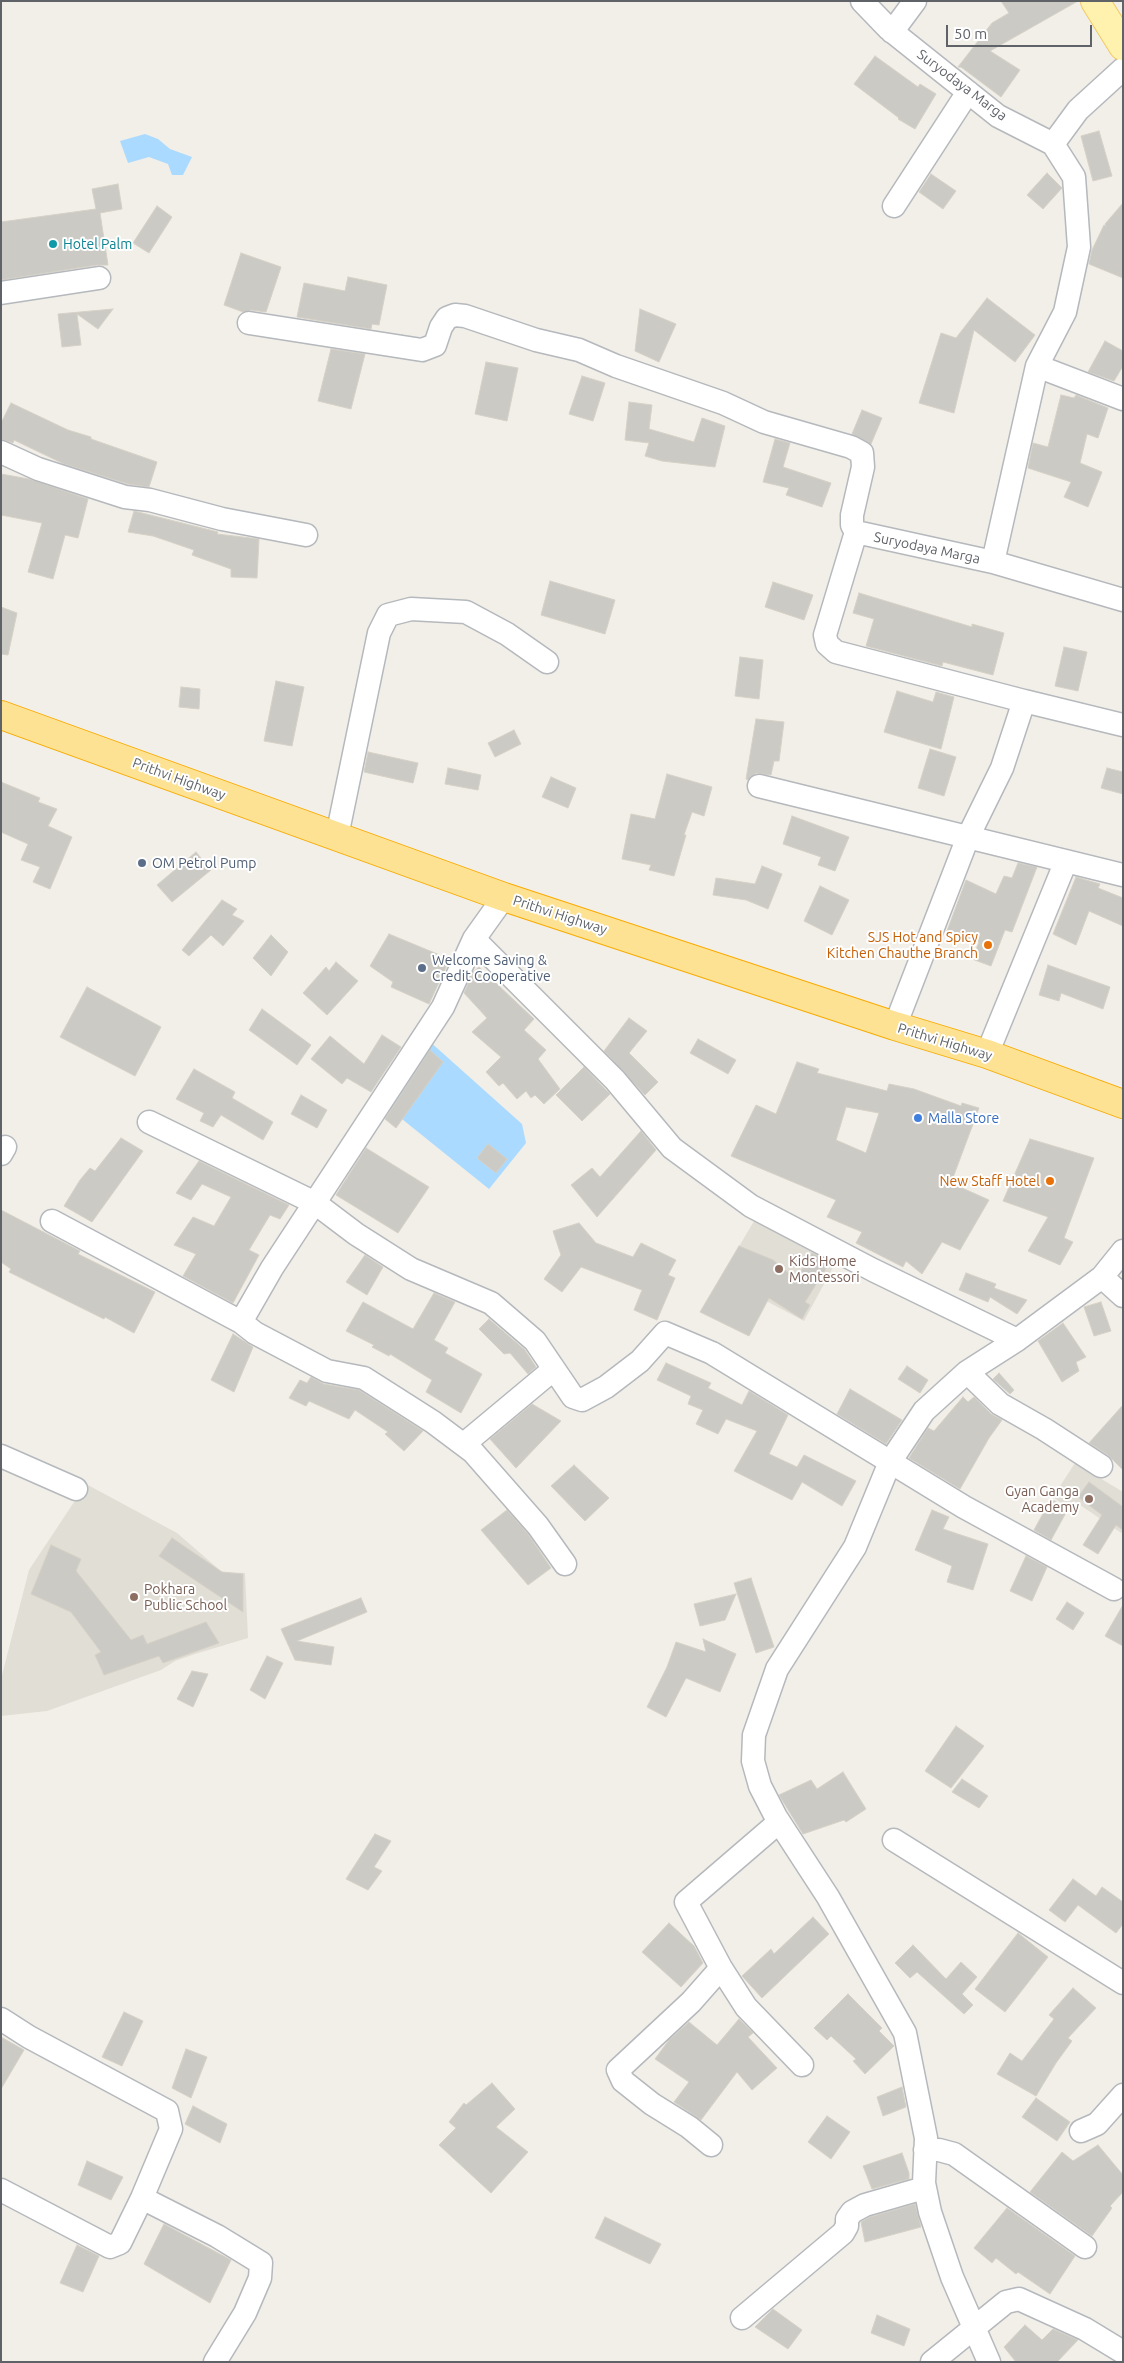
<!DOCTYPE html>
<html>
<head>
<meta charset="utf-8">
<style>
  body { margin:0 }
  #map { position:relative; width:1124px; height:2363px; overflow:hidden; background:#f1efe8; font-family:Ubuntu,sans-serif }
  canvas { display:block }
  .frame { position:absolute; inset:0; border:2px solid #5f6368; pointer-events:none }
  .scale { position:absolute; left:946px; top:25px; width:146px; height:22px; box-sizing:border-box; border:2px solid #5f6368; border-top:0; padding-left:6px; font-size:15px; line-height:18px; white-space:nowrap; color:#5f6368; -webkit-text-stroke:4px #fff; paint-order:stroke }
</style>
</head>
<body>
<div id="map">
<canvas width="1124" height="2363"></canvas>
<div class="frame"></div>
<div class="scale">50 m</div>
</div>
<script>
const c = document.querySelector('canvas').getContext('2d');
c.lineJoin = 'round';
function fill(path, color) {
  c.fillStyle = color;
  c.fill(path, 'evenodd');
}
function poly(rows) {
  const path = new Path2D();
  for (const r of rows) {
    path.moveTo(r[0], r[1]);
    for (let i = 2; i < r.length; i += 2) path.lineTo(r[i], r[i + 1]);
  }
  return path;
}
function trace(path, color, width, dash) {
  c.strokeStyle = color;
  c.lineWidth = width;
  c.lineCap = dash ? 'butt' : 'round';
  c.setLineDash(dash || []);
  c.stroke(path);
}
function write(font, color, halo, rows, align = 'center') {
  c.font = font + ' Ubuntu,sans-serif';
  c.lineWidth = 4;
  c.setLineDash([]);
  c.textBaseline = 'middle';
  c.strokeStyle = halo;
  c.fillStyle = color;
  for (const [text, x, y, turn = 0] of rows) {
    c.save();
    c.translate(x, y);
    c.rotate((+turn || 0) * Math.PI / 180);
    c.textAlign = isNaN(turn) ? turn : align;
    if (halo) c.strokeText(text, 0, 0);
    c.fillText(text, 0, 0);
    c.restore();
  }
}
fill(poly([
  [757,1216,837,1260,804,1321,721,1277],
  [1075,1463,1123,1492,1123,1534,1074,1501,1067,1507,1053,1497],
  [86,1484,177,1533,222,1572,245,1573,248,1638,195,1654,175,1661,161,1670,47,1711,1,1716,1,1679,29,1570]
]), '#e1ded6');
fill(poly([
  [145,134,158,139,170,149,192,157,183,175,172,175,168,164,149,157,128,163,120,141],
  [428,1040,522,1124,526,1143,489,1189,382,1103]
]), '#aadaff');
const building = poly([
  [1001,1,1078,1,990,51,1020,70,1001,97,961,67,958,67,992,23,1009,13,1001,1],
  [875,56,918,87,920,84,936,94,915,129,898,119,899,118,854,84,875,56],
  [1099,131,1112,176,1093,181,1081,136,1099,131],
  [1047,173,1062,188,1043,209,1027,195,1047,173],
  [931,174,956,191,943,209,919,192,931,174],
  [118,184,122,209,100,213,108,265,97,265,1,280,1,222,96,209,92,189,118,184],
  [1123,203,1123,278,1089,264,1092,250,1104,225,1106,227,1105,224,1123,203],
  [157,206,172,217,149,253,133,243,157,206],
  [241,253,281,267,266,312,251,310,243,312,224,305,241,253],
  [348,277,387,285,379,325,372,324,371,329,297,317,304,283,345,291,348,277],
  [987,298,1035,335,1015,362,974,330,954,413,919,403,941,333,956,338,987,298],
  [113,309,98,329,77,314,81,345,62,347,58,314,113,309],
  [640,309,676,324,659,362,635,351,640,309],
  [1105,341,1123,351,1123,366,1114,381,1088,372,1105,341],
  [331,349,365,354,351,409,318,401,331,349],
  [486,362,518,368,507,421,475,414,486,362],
  [582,376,605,383,593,421,569,414,582,376],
  [1061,395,1074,398,1076,395,1108,408,1098,438,1087,434,1080,463,1102,472,1088,507,1064,497,1071,482,1028,468,1033,443,1048,447,1061,395],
  [629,402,652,405,649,429,694,442,702,418,725,426,715,467,662,461,645,456,649,443,625,440,629,402],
  [11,403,68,430,91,437,91,439,157,462,149,487,128,484,64,464,14,440,13,443,1,439,1,423,11,403],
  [862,410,882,418,871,444,852,434,862,410],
  [775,439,790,443,783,467,831,483,822,507,786,495,789,488,763,482,775,439],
  [1,474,29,479,88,499,78,538,65,535,53,579,28,572,42,523,1,515,1,474],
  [134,511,218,532,217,534,259,539,257,578,231,577,231,569,192,555,194,550,153,536,128,532,134,511],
  [550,581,615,600,605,634,541,615,550,581],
  [773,582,813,595,804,620,765,607,773,582],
  [859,593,972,627,972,624,1004,633,993,675,943,662,942,666,866,646,874,619,853,613,859,593],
  [1,607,17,613,8,655,1,654,1,607],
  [1064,647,1087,652,1078,691,1055,686,1064,647],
  [740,657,763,660,759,699,735,696,740,657],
  [276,681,304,687,292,746,264,741,276,681],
  [181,687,200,689,199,709,179,707,181,687],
  [897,691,933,702,936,692,954,697,941,749,884,732,897,691],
  [756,719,784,722,779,761,774,761,771,775,756,773,748,780,746,779,756,719],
  [514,730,521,744,495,757,488,743,514,730],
  [930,749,956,757,944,796,918,788,930,749],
  [368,752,418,763,413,783,364,772,368,752],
  [448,768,481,775,478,790,445,784,448,768],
  [1107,768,1123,772,1123,794,1101,788,1107,768],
  [667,774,712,787,704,816,692,812,684,835,686,835,674,876,649,870,651,865,622,859,631,814,655,819,667,774],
  [551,777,576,788,568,808,542,797,551,777],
  [1,782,40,798,38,802,57,809,48,826,72,837,50,889,33,882,40,867,21,860,28,844,1,832,1,782],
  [792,816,849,837,835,871,818,865,821,857,783,844,792,816],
  [196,852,211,870,172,902,157,885,196,852],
  [1018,863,1037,867,1012,932,1005,930,991,966,972,959,979,942,947,931,966,880,996,894,1004,876,1012,878,1018,863],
  [762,866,782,874,768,909,746,900,713,895,716,878,755,884,762,866],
  [1076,877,1100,884,1098,888,1123,898,1123,926,1089,911,1076,945,1053,934,1076,877],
  [820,886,849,900,832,935,804,921,820,886],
  [222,900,237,909,232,915,244,921,223,946,211,935,189,956,182,950,222,900],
  [389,934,447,958,447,965,429,1004,391,987,393,982,370,966,389,934],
  [271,935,288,952,271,976,253,958,271,935],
  [336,962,358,981,327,1015,303,993,326,967,329,971,336,962],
  [1048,965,1110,987,1103,1009,1061,993,1059,1001,1039,995,1048,965],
  [479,967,534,1019,524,1030,546,1050,538,1059,560,1089,544,1104,535,1095,531,1098,526,1091,517,1099,503,1083,499,1086,486,1072,501,1057,472,1032,487,1018,464,993,473,972,479,967],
  [87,987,161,1027,135,1076,60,1037,87,987],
  [262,1009,311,1045,297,1065,249,1030,262,1009],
  [629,1018,647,1031,629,1053,658,1082,645,1095,604,1051,629,1018],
  [382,1035,401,1047,371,1092,347,1078,342,1084,311,1059,330,1036,364,1064,382,1035],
  [698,1039,736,1060,728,1074,690,1053,698,1039],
  [430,1050,443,1062,396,1128,385,1119,430,1050],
  [797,1062,819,1069,817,1073,887,1091,889,1084,914,1089,961,1106,962,1103,979,1108,951,1183,989,1200,960,1250,942,1242,922,1274,906,1261,903,1267,856,1243,862,1232,827,1217,836,1200,731,1156,756,1105,776,1114,797,1062],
  [846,1107,879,1113,866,1153,836,1140,846,1107],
  [584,1067,610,1094,582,1121,556,1095,584,1067],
  [194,1069,235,1092,232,1098,273,1122,263,1140,221,1115,213,1127,200,1121,204,1113,176,1099,194,1069],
  [301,1095,327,1110,317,1128,291,1114,301,1095],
  [641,1131,656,1150,597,1217,571,1185,592,1168,600,1177,641,1131],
  [121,1138,143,1151,92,1222,64,1206,80,1180,90,1168,95,1171,121,1138],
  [1030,1139,1094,1158,1064,1238,1073,1242,1060,1265,1028,1251,1048,1217,1003,1201,1030,1139],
  [488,1144,507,1159,496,1173,477,1158,488,1144],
  [366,1148,429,1187,398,1233,336,1195,366,1148],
  [199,1161,289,1205,280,1219,270,1215,249,1250,259,1255,233,1303,183,1276,196,1254,174,1245,193,1217,214,1226,231,1197,202,1184,191,1200,176,1193,199,1161],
  [1,1210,80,1251,78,1254,155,1292,134,1333,105,1317,104,1319,9,1272,11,1269,1,1262,1,1210],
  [579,1223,596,1243,633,1257,641,1243,676,1260,668,1275,675,1278,657,1320,634,1310,642,1290,581,1267,562,1292,544,1279,561,1255,553,1231,579,1223],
  [739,1246,773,1260,796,1279,812,1253,830,1262,805,1302,810,1305,802,1319,769,1298,749,1336,700,1312,739,1246],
  [365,1255,383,1267,367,1295,346,1282,365,1255],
  [966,1273,996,1284,994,1288,1027,1300,1017,1314,990,1297,988,1302,959,1290,966,1273],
  [434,1293,455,1302,434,1340,448,1348,445,1353,482,1374,461,1413,426,1392,432,1380,390,1354,389,1356,372,1347,374,1345,346,1331,363,1302,413,1329,434,1293],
  [1101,1302,1111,1331,1094,1336,1084,1307,1101,1302],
  [489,1319,525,1350,536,1367,528,1374,510,1353,504,1354,479,1329,489,1319],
  [1063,1323,1086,1357,1076,1362,1079,1371,1062,1382,1038,1341,1063,1323],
  [233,1334,253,1347,234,1392,211,1380,233,1334],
  [666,1363,711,1383,708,1388,742,1405,749,1391,788,1415,769,1454,797,1467,804,1455,856,1481,842,1506,802,1482,792,1500,734,1471,757,1431,726,1419,718,1434,696,1424,703,1410,688,1404,691,1396,657,1380,666,1363],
  [907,1366,928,1380,920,1393,898,1379,907,1366],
  [999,1373,1014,1390,1010,1394,993,1379,999,1373],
  [311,1377,324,1384,359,1390,423,1431,404,1451,385,1434,388,1432,355,1410,349,1419,309,1401,306,1406,289,1398,300,1380,307,1383,311,1377],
  [850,1389,902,1420,886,1444,837,1414,850,1389],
  [963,1397,968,1402,974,1397,991,1414,1002,1420,989,1438,960,1489,909,1458,928,1428,934,1431,963,1397],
  [532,1404,561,1421,516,1468,490,1439,532,1404],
  [1123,1405,1123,1470,1108,1455,1089,1443,1123,1405],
  [574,1465,609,1498,585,1521,551,1486,574,1465],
  [1089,1482,1123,1507,1123,1530,1116,1525,1098,1554,1083,1545,1102,1515,1078,1497,1089,1482],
  [1051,1499,1068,1509,1051,1540,1034,1530,1051,1499],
  [507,1510,528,1534,551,1568,528,1585,481,1530,507,1510],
  [932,1510,949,1517,943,1529,988,1544,973,1590,947,1582,952,1566,915,1550,932,1510],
  [172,1538,222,1572,243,1574,243,1612,159,1556,172,1538],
  [51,1545,81,1559,76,1571,131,1640,143,1635,147,1644,206,1622,219,1643,163,1663,159,1656,104,1675,95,1655,101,1652,71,1612,31,1594,51,1545],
  [1026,1556,1047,1567,1032,1601,1010,1591,1026,1556],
  [751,1578,774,1647,756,1653,734,1583,751,1578],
  [736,1594,725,1620,700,1626,694,1604,736,1594],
  [361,1598,367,1612,297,1641,334,1647,331,1665,295,1660,281,1629,361,1598],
  [1067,1602,1084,1613,1073,1630,1056,1619,1067,1602],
  [1123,1605,1123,1646,1105,1636,1123,1605],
  [703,1639,736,1654,720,1692,686,1678,666,1717,647,1707,667,1667,676,1642,706,1652,703,1639],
  [267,1656,283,1663,265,1699,250,1690,267,1656],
  [192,1671,208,1674,193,1707,177,1699,192,1671],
  [956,1726,984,1746,951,1788,925,1771,956,1726],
  [843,1772,866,1809,846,1822,844,1820,803,1834,779,1795,811,1780,817,1789,843,1772],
  [962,1779,988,1796,979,1808,952,1792,962,1779],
  [375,1834,391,1841,374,1867,382,1871,368,1890,346,1879,375,1834],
  [1073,1879,1096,1896,1102,1887,1123,1902,1123,1924,1116,1933,1078,1905,1065,1922,1049,1910,1073,1879],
  [813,1917,829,1934,762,1998,742,1976,771,1949,774,1954,813,1917],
  [669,1923,694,1946,703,1963,681,1987,642,1952,669,1923],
  [1018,1933,1048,1957,1005,2012,975,1989,1018,1933],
  [913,1945,946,1979,961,1962,977,1977,962,1994,973,2005,964,2014,917,1972,910,1978,895,1963,913,1945],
  [1073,1988,1096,2008,1068,2038,1072,2041,1056,2063,1036,2096,997,2074,1010,2053,1022,2061,1054,2019,1049,2015,1073,1988],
  [848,1994,882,2028,879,2031,894,2046,865,2074,853,2061,856,2059,831,2036,827,2040,814,2028,848,1994],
  [124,2012,143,2021,122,2066,102,2057,124,2012],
  [739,2019,753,2033,748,2037,777,2068,752,2090,737,2072,701,2120,674,2102,689,2082,655,2059,669,2040,689,2022,717,2045,739,2019],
  [1,2037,24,2050,1,2089,1,2037],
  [186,2049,207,2057,191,2098,172,2088,186,2049],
  [492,2083,515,2109,496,2127,528,2152,491,2193,439,2145,456,2128,449,2122,464,2103,466,2105,492,2083],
  [902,2087,906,2107,883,2116,877,2097,902,2087],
  [1036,2098,1070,2122,1057,2141,1022,2117,1036,2098],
  [193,2106,227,2124,220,2143,185,2124,193,2106],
  [827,2116,850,2132,831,2159,808,2142,827,2116],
  [1098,2145,1123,2175,1123,2192,1110,2206,1112,2208,1092,2236,1030,2192,1062,2152,1073,2161,1098,2145],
  [902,2153,909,2173,909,2179,872,2189,863,2166,902,2153],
  [87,2161,123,2177,111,2200,78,2185,87,2161],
  [915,2204,921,2227,865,2242,861,2222,870,2217,915,2204],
  [1007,2208,1075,2256,1050,2294,1018,2272,1016,2274,996,2258,992,2263,974,2248,1007,2208],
  [605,2217,661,2244,650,2264,595,2238,605,2217],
  [164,2224,231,2260,210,2303,144,2264,164,2224],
  [77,2245,99,2256,83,2292,60,2283,77,2245],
  [773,2309,802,2330,788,2349,755,2327,773,2309],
  [877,2315,910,2329,904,2346,871,2333,877,2315],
  [1025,2325,1042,2340,1053,2329,1078,2340,1057,2362,1016,2362,1004,2347,1025,2325]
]);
fill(building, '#cccac5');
trace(building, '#d6d1c6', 1);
const minor = poly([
  [862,1,889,29,998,116,1053,144,1074,177,1079,247,1065,312,1037,366,993,562,856,532,825,635,827,644,836,652,1024,701,1002,768,968,837,895,1026],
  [892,32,915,1],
  [1053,144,1078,110,1123,69],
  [894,206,968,92],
  [1,293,99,278],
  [249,323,422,350,435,345,441,327,447,318,455,315,465,316,536,340,579,350,616,366,723,403,764,422,851,447,862,453,863,467,852,515,852,525,856,532],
  [1037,366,1123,399],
  [1,452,38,469,125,497,150,500,222,519,306,535],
  [993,562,1123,600],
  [1024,701,1123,725],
  [759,786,1123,875],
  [337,836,379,633,388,615,411,609,466,612,507,634,547,662],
  [474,939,615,1080,672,1148,751,1206,873,1270,1017,1340],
  [987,1054,1066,861],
  [149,1122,315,1203,356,1234,411,1269,491,1303,535,1341,573,1397,582,1400,606,1387,640,1361,665,1333,712,1353,964,1507,1114,1589],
  [1,1154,5,1147],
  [52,1221,241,1322,255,1333,327,1371,364,1378,433,1422,473,1452,538,1526,565,1564],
  [1102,1277,1123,1296],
  [241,1322,272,1268,443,1007,474,939,504,897],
  [967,1372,1000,1404,1044,1429,1101,1466],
  [464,1444,554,1369],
  [1,1456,76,1489],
  [779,1822,686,1902,721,1968,746,2007,802,2065],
  [894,1840,1123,1983],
  [1,2019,29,2037,167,2111,171,2129,142,2198,120,2243,110,2247,1,2190],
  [1081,2131,1097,2124,1123,2095],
  [711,2145,689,2127,652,2104,623,2081,618,2070,691,2002,721,1968],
  [925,2150,939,2150,954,2154,1085,2247],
  [142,2198,217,2236,261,2263,260,2278,245,2313,215,2362],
  [742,2318,843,2233,847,2226,847,2219,852,2212,865,2205,924,2188],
  [932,2362,1006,2302,1019,2299,1085,2329,1123,2352],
  [989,2362,952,2277,930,2212,924,2183,926,2138,905,2033,828,1897,776,1817,760,1786,753,1761,754,1735,777,1669,855,1547,890,1462,924,1411,967,1372,1017,1340,1102,1277,1123,1251]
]);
const major = poly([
  [1095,1,1123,46]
]);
const highway = poly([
  [1,715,504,897,895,1026,987,1054,1123,1104]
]);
trace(minor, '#b5b8bc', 25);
trace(major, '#f2c960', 30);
trace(highway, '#f9ab00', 30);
trace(minor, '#fff', 22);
trace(major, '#fff2af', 28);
trace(highway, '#fde293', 28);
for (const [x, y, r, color] of [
  [53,244,5,"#0f9aa8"],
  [142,863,5,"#5c6f8a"],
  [988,945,5,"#e8710a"],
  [422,968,5,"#5c6f8a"],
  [918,1118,5,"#3f7fe0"],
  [1050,1181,5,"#e8710a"],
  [779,1269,5,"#8d6e63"],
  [1089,1499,5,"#8d6e63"],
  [134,1597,5,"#8d6e63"]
]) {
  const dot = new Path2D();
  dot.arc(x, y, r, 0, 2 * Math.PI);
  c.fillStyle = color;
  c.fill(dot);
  trace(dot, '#fff', 2);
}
write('14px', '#5f6368', '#fff', [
  ["Suryodaya Marga",962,85,37],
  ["Suryodaya Marga",927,548,12],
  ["Prithvi Highway",179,779,20],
  ["Prithvi Highway",560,915,18],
  ["Prithvi Highway",945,1042,17]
]);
write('14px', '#0d838f', '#fff', [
  ["Hotel Palm",63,244]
], 'left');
write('14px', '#4e5e75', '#fff', [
  ["OM Petrol Pump",152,863],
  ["Welcome Saving &",432,960],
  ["Credit Cooperative",432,976]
], 'left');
write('14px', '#c56008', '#fff', [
  ["SJS Hot and Spicy",978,937],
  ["Kitchen Chauthe Branch",978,953],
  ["New Staff Hotel",1040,1181]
], 'right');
write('14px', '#366cbe', '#fff', [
  ["Malla Store",928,1118]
], 'left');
write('14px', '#785e54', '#fff', [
  ["Kids Home",789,1261],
  ["Montessori",789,1277],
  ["Gyan Ganga",1079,1491,"right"],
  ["Academy",1079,1507,"right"],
  ["Pokhara",144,1589],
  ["Public School",144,1605]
], 'left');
</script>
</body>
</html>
